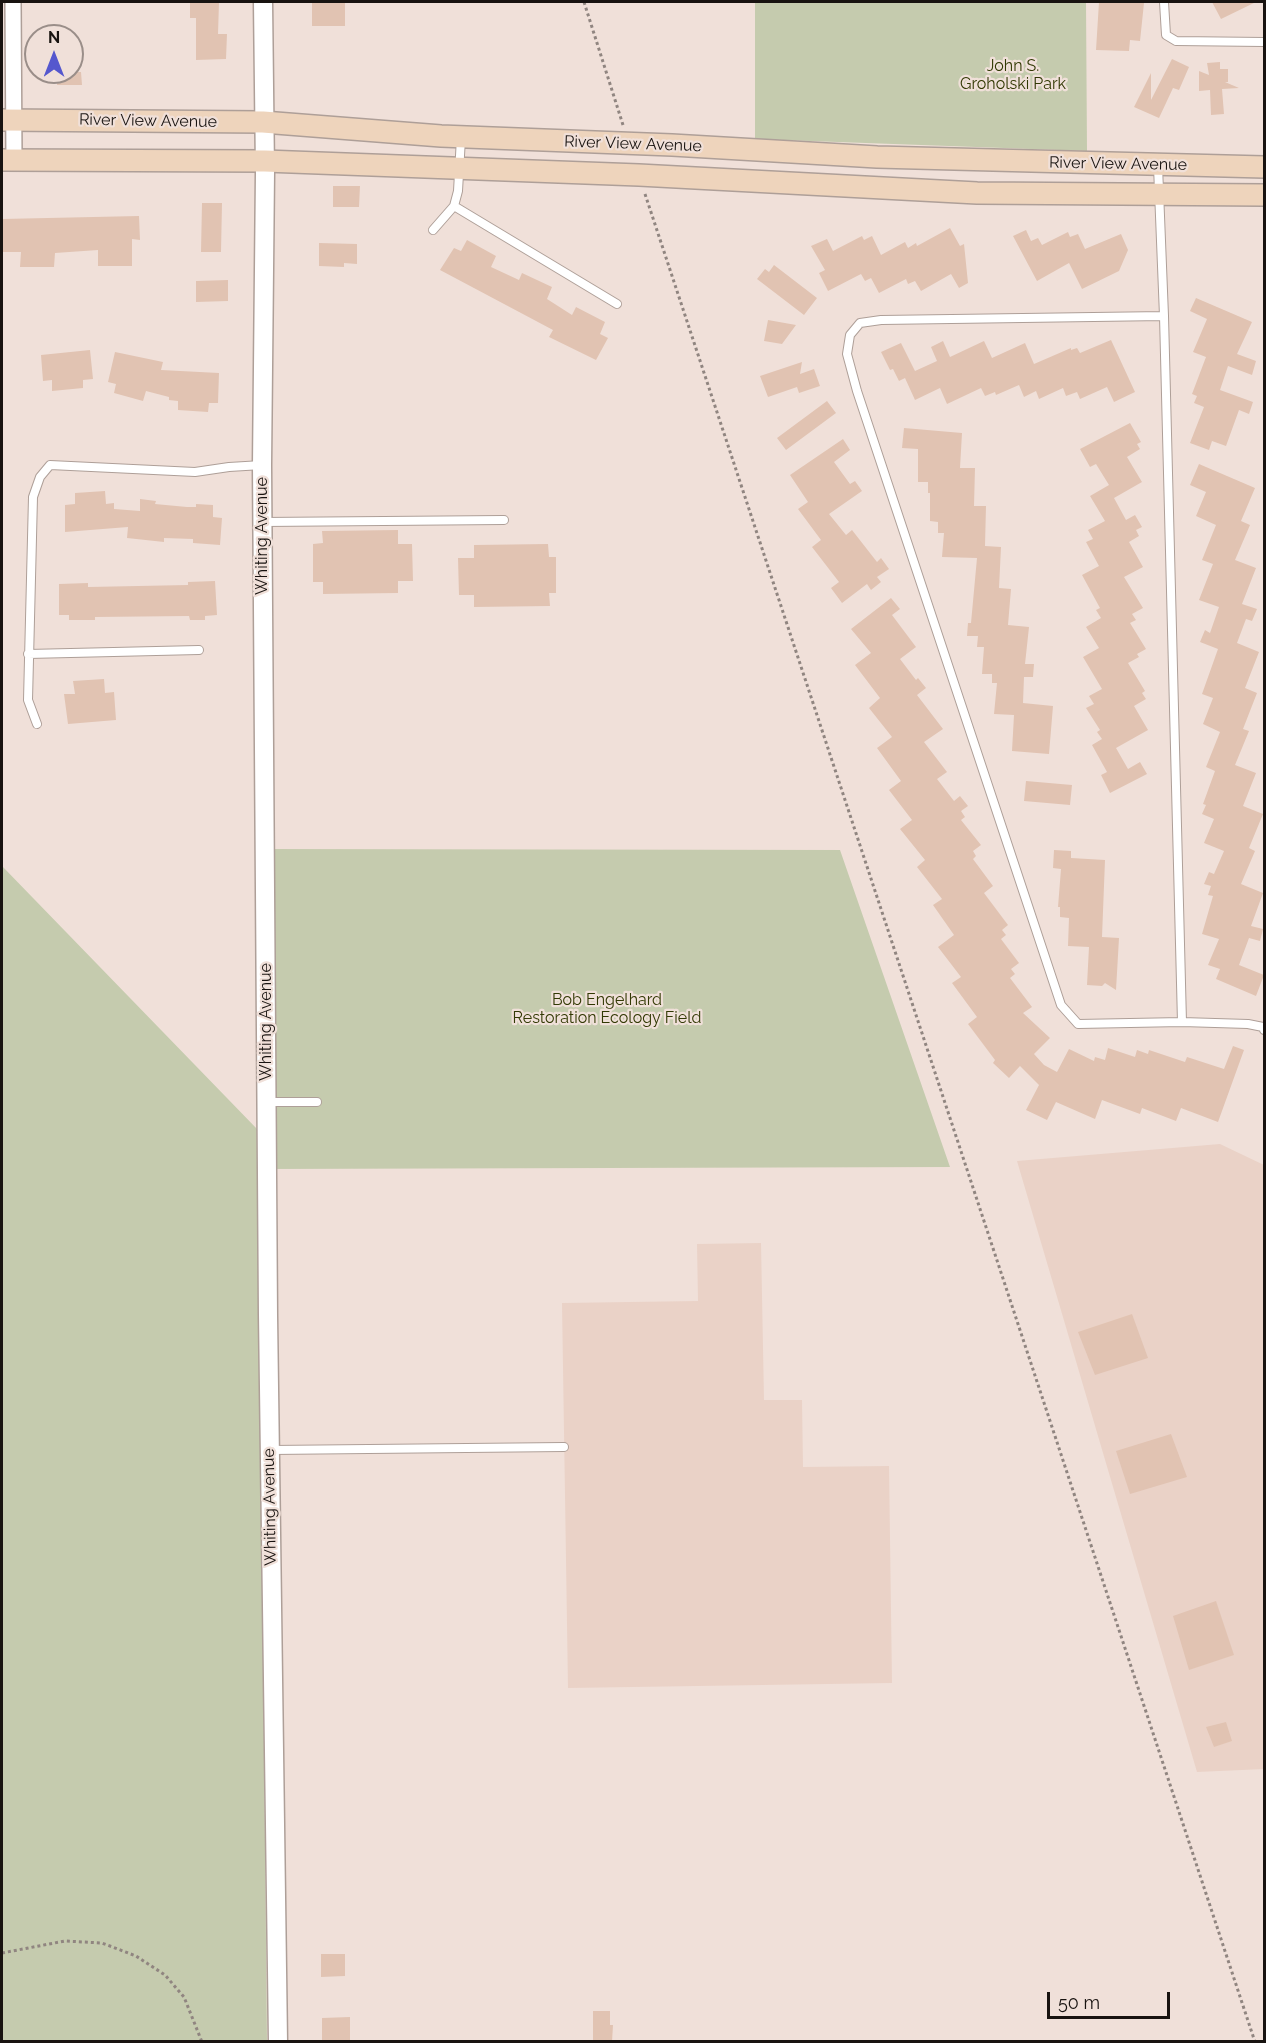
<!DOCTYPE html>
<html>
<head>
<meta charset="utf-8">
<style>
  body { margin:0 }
  #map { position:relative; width:1266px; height:2043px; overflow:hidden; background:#f0e0d9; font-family:Raleway,sans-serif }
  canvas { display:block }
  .frame { position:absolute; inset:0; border:3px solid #181310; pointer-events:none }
  .north { position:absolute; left:24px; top:24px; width:60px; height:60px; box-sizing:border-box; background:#f0e0d9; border:2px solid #9a8e89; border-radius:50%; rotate:0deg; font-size:16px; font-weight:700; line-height:24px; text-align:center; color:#181310 }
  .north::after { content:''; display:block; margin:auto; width:21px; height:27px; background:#5557ce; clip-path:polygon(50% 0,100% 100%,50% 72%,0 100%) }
  .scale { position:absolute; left:1047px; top:1992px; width:123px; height:27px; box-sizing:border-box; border:3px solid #181310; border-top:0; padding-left:8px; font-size:18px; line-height:21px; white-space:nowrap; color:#181310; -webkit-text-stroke:4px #f0e0d9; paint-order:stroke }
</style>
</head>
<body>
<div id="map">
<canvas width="1266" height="2043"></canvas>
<div class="frame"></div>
<div class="north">N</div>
<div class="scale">50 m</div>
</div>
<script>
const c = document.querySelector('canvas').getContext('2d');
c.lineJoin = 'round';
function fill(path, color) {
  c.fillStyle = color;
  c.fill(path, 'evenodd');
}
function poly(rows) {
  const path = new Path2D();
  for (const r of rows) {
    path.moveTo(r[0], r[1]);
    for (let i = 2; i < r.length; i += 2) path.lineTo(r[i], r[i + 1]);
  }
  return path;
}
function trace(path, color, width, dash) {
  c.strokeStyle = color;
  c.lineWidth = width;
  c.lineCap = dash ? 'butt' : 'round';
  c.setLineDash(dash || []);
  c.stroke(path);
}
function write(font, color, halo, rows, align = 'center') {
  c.font = font + ' Raleway,sans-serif';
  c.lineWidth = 4.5;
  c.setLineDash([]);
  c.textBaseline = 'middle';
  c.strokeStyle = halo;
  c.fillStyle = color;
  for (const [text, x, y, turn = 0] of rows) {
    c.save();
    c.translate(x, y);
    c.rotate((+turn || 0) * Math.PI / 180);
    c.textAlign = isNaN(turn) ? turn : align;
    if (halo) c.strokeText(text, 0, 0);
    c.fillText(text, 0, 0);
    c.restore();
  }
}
fill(poly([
  [1220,1144,1264,1165,1264,1769,1197,1772,1017,1161],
  [761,1243,764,1400,802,1400,803,1467,889,1466,892,1683,568,1688,562,1303,698,1301,697,1244]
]), '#ead2c7');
fill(poly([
  [755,2,1086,2,1087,151,755,139],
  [264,849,840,850,950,1167,267,1169],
  [2,866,258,1130,267,2041,2,2041]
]), '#c5cbae');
fill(poly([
  [190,2,219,2,218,34,227,34,226,59,196,60,196,18,190,18],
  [312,2,345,2,345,26,312,26],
  [1099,2,1144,3,1140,41,1130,40,1129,51,1096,50],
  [1212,2,1256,2,1221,19],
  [1172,59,1189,67,1179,90,1173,88,1159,118,1134,107,1151,73,1151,100],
  [1220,62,1220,69,1228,69,1228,82,1225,82,1239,88,1222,89,1224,114,1211,115,1210,90,1199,91,1199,71,1209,75,1207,63],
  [58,72,81,72,82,85,57,85],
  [333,186,360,186,359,207,333,207],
  [202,203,222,203,221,252,201,252],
  [139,216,140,240,132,239,132,266,98,266,98,250,55,253,54,267,20,267,21,252,2,252,2,219],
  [950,228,960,246,964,244,968,283,959,288,951,274,921,291,915,281,908,284,906,279,879,293,871,278,865,281,861,274,828,291,819,273,825,270,811,246,827,239,833,251,862,236,864,240,872,236,881,255,905,242,908,248,916,243,917,246],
  [1026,230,1031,241,1038,238,1042,245,1068,232,1070,237,1078,234,1085,249,1121,234,1128,250,1119,271,1082,289,1069,263,1037,281,1013,236],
  [467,240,496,256,491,267,519,280,522,273,552,287,547,299,572,315,576,307,605,322,600,334,608,338,596,360,549,337,553,330,440,270,454,248,461,251],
  [319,243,357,244,357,264,344,263,344,267,319,266],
  [774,265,817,298,804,315,757,279,765,269,769,272],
  [228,280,228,301,196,302,196,281],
  [1196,298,1252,322,1237,354,1256,361,1252,375,1228,366,1220,390,1253,402,1249,414,1239,410,1226,446,1212,441,1209,450,1190,443,1204,407,1194,403,1197,396,1192,394,1206,357,1193,352,1207,319,1190,311],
  [768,320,796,325,782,344,764,341],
  [1111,340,1135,392,1114,402,1107,387,1080,399,1077,392,1066,396,1063,388,1039,399,1036,391,1024,397,1019,385,996,395,995,392,985,396,981,388,947,404,940,388,915,400,905,378,899,381,893,369,890,370,881,352,901,343,915,371,937,361,931,347,943,341,950,357,984,341,992,358,1025,343,1034,364,1071,348,1071,350,1077,348,1080,353],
  [90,350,93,379,83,380,83,388,52,391,52,380,43,381,41,355],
  [115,352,163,362,161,370,219,373,218,403,209,403,208,412,178,410,178,401,169,400,169,397,146,391,143,401,114,393,116,384,108,382],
  [802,362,800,374,814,369,820,386,799,393,797,387,768,397,760,376],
  [827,401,836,413,786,450,777,438],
  [1130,423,1141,442,1137,444,1140,449,1127,457,1142,482,1114,498,1126,520,1135,515,1142,527,1136,530,1139,536,1129,542,1143,567,1124,577,1143,608,1132,614,1136,620,1130,623,1146,649,1137,654,1139,657,1128,663,1145,691,1142,693,1146,699,1134,706,1148,730,1116,748,1128,769,1140,762,1147,774,1110,793,1101,775,1107,772,1092,745,1102,739,1097,732,1100,730,1086,708,1094,704,1089,696,1102,689,1083,657,1099,648,1086,627,1101,618,1096,610,1100,608,1082,575,1099,566,1086,542,1093,539,1088,530,1105,521,1090,496,1109,485,1096,464,1090,467,1080,449],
  [904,428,962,433,960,468,975,468,974,506,986,506,985,546,1001,547,999,588,1011,589,1008,625,1029,627,1025,664,1034,664,1033,677,1024,677,1023,703,1053,706,1049,754,1012,751,1014,715,994,714,997,683,992,683,992,674,982,674,984,647,977,647,978,636,967,636,968,623,971,623,977,558,942,557,944,533,938,533,938,522,930,521,930,493,928,493,928,482,918,482,918,449,902,448],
  [843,439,850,450,834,462,850,484,855,481,862,491,829,514,846,535,852,530,877,562,881,558,889,569,877,577,881,582,871,590,867,584,842,603,831,588,839,582,812,547,821,540,798,509,808,502,790,475],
  [1199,464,1255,488,1241,521,1250,525,1235,560,1256,568,1242,604,1257,609,1252,621,1246,619,1237,643,1259,652,1245,688,1257,693,1243,729,1249,731,1235,765,1256,773,1243,806,1263,814,1249,848,1255,851,1241,884,1263,893,1251,926,1263,929,1260,941,1249,938,1239,965,1264,975,1256,996,1216,979,1220,969,1208,965,1219,939,1202,934,1213,896,1208,895,1211,886,1204,884,1209,872,1214,874,1224,851,1204,843,1214,819,1202,814,1206,805,1203,804,1215,771,1206,767,1220,732,1203,724,1213,698,1202,694,1218,649,1200,642,1205,630,1210,633,1219,607,1199,600,1213,564,1202,560,1216,525,1196,516,1206,492,1190,485],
  [105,491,106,504,114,503,114,509,140,511,140,499,156,501,155,504,187,507,196,507,196,504,213,505,213,517,222,518,220,545,193,543,193,539,164,538,164,542,127,538,128,527,65,532,65,505,75,504,75,493],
  [398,530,398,544,412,544,413,581,398,581,398,593,323,594,323,582,313,582,313,544,323,543,322,531],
  [548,544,549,557,556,557,556,593,549,593,550,606,474,607,474,595,459,595,458,558,474,558,474,545],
  [215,581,217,615,205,616,205,620,190,620,189,616,95,617,95,620,69,620,69,615,59,615,59,584,88,583,88,587,188,585,188,582],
  [891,598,900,609,892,615,916,647,900,659,916,680,918,678,926,688,917,695,943,729,924,742,947,772,937,779,954,801,960,796,968,806,961,811,965,817,961,820,981,845,973,851,976,856,973,859,993,886,984,893,1008,925,1002,930,1006,935,1001,939,1019,963,1011,969,1015,974,1010,978,1032,1007,1023,1013,1050,1038,1034,1054,1044,1065,1057,1072,1069,1049,1094,1061,1095,1057,1105,1060,1108,1048,1135,1057,1137,1050,1148,1054,1149,1050,1185,1062,1187,1057,1224,1069,1233,1046,1244,1050,1218,1122,1181,1108,1176,1121,1142,1108,1140,1114,1102,1100,1095,1119,1056,1102,1047,1120,1026,1110,1039,1085,1020,1066,1009,1078,993,1063,995,1060,968,1024,977,1017,952,983,961,977,938,947,954,935,933,905,942,899,917,867,925,860,900,829,912,820,889,790,901,781,877,748,892,737,869,708,880,698,855,665,871,653,851,629],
  [104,679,105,693,114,692,116,720,68,724,64,694,75,694,73,681],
  [1026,781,1072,785,1070,805,1024,801],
  [1054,850,1071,851,1071,858,1105,860,1102,937,1119,938,1116,990,1105,983,1102,986,1087,985,1089,947,1068,946,1069,918,1060,917,1060,907,1058,907,1061,869,1053,868],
  [1132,1314,1148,1358,1095,1375,1078,1332],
  [1171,1434,1187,1477,1130,1494,1116,1451],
  [1216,1601,1234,1655,1189,1670,1173,1616],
  [1226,1722,1232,1741,1214,1747,1206,1727],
  [321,1954,345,1954,345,1976,321,1977],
  [593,2011,610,2011,610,2025,613,2025,612,2042,593,2042],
  [350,2017,350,2042,322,2042,322,2018]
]), '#e1c3b2');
const service = poly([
  [1164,2,1166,35,1176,41,1264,42],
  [1158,166,1164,316,1182,1022],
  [454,206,617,304],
  [433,230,454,206,458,191,461,138],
  [1164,316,881,320,860,323,850,335,847,354,857,391,1061,1005,1078,1024,1182,1022,1248,1024,1263,1027,1264,1030],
  [263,522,504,520],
  [28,654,199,650],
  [37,724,28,700,33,497,40,477,50,465,195,472,229,467,262,465],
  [268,1102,317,1102],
  [271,1450,564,1447]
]);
const minor = poly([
  [13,2,14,160]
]);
const tertiary = poly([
  [263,2,265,172,262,465,268,1315,278,2042]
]);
const secondary = poly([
  [2,120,263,122,441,136,672,145,877,157,1264,167],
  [2,160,265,161,639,175,977,193,1264,195]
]);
trace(service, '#ae9f98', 10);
trace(minor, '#ae9f98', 18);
trace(tertiary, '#ae9f98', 21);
trace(secondary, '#ae9f98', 24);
trace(poly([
  [584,2,623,125],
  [645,194,1255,2042],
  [2,1953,65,1941,102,1943,136,1956,165,1975,184,1997,202,2042]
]), '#908580', 3, [3, 3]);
trace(service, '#fff', 8);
trace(minor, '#fff', 15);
trace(tertiary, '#fff', 18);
trace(secondary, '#eed4bc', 21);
write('16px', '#323904', '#f0e0d9', [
  ["John S.",1013,66],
  ["Groholski Park",1013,84],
  ["Bob Engelhard",607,1000],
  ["Restoration Ecology Field",607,1018]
]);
write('16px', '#181310', '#f0e0d9', [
  ["River View Avenue",148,121,1],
  ["River View Avenue",633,144,2],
  ["River View Avenue",1118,164,1],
  ["Whiting Avenue",262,536,-90],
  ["Whiting Avenue",266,1022,-90],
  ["Whiting Avenue",270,1507,-91]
]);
</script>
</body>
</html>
